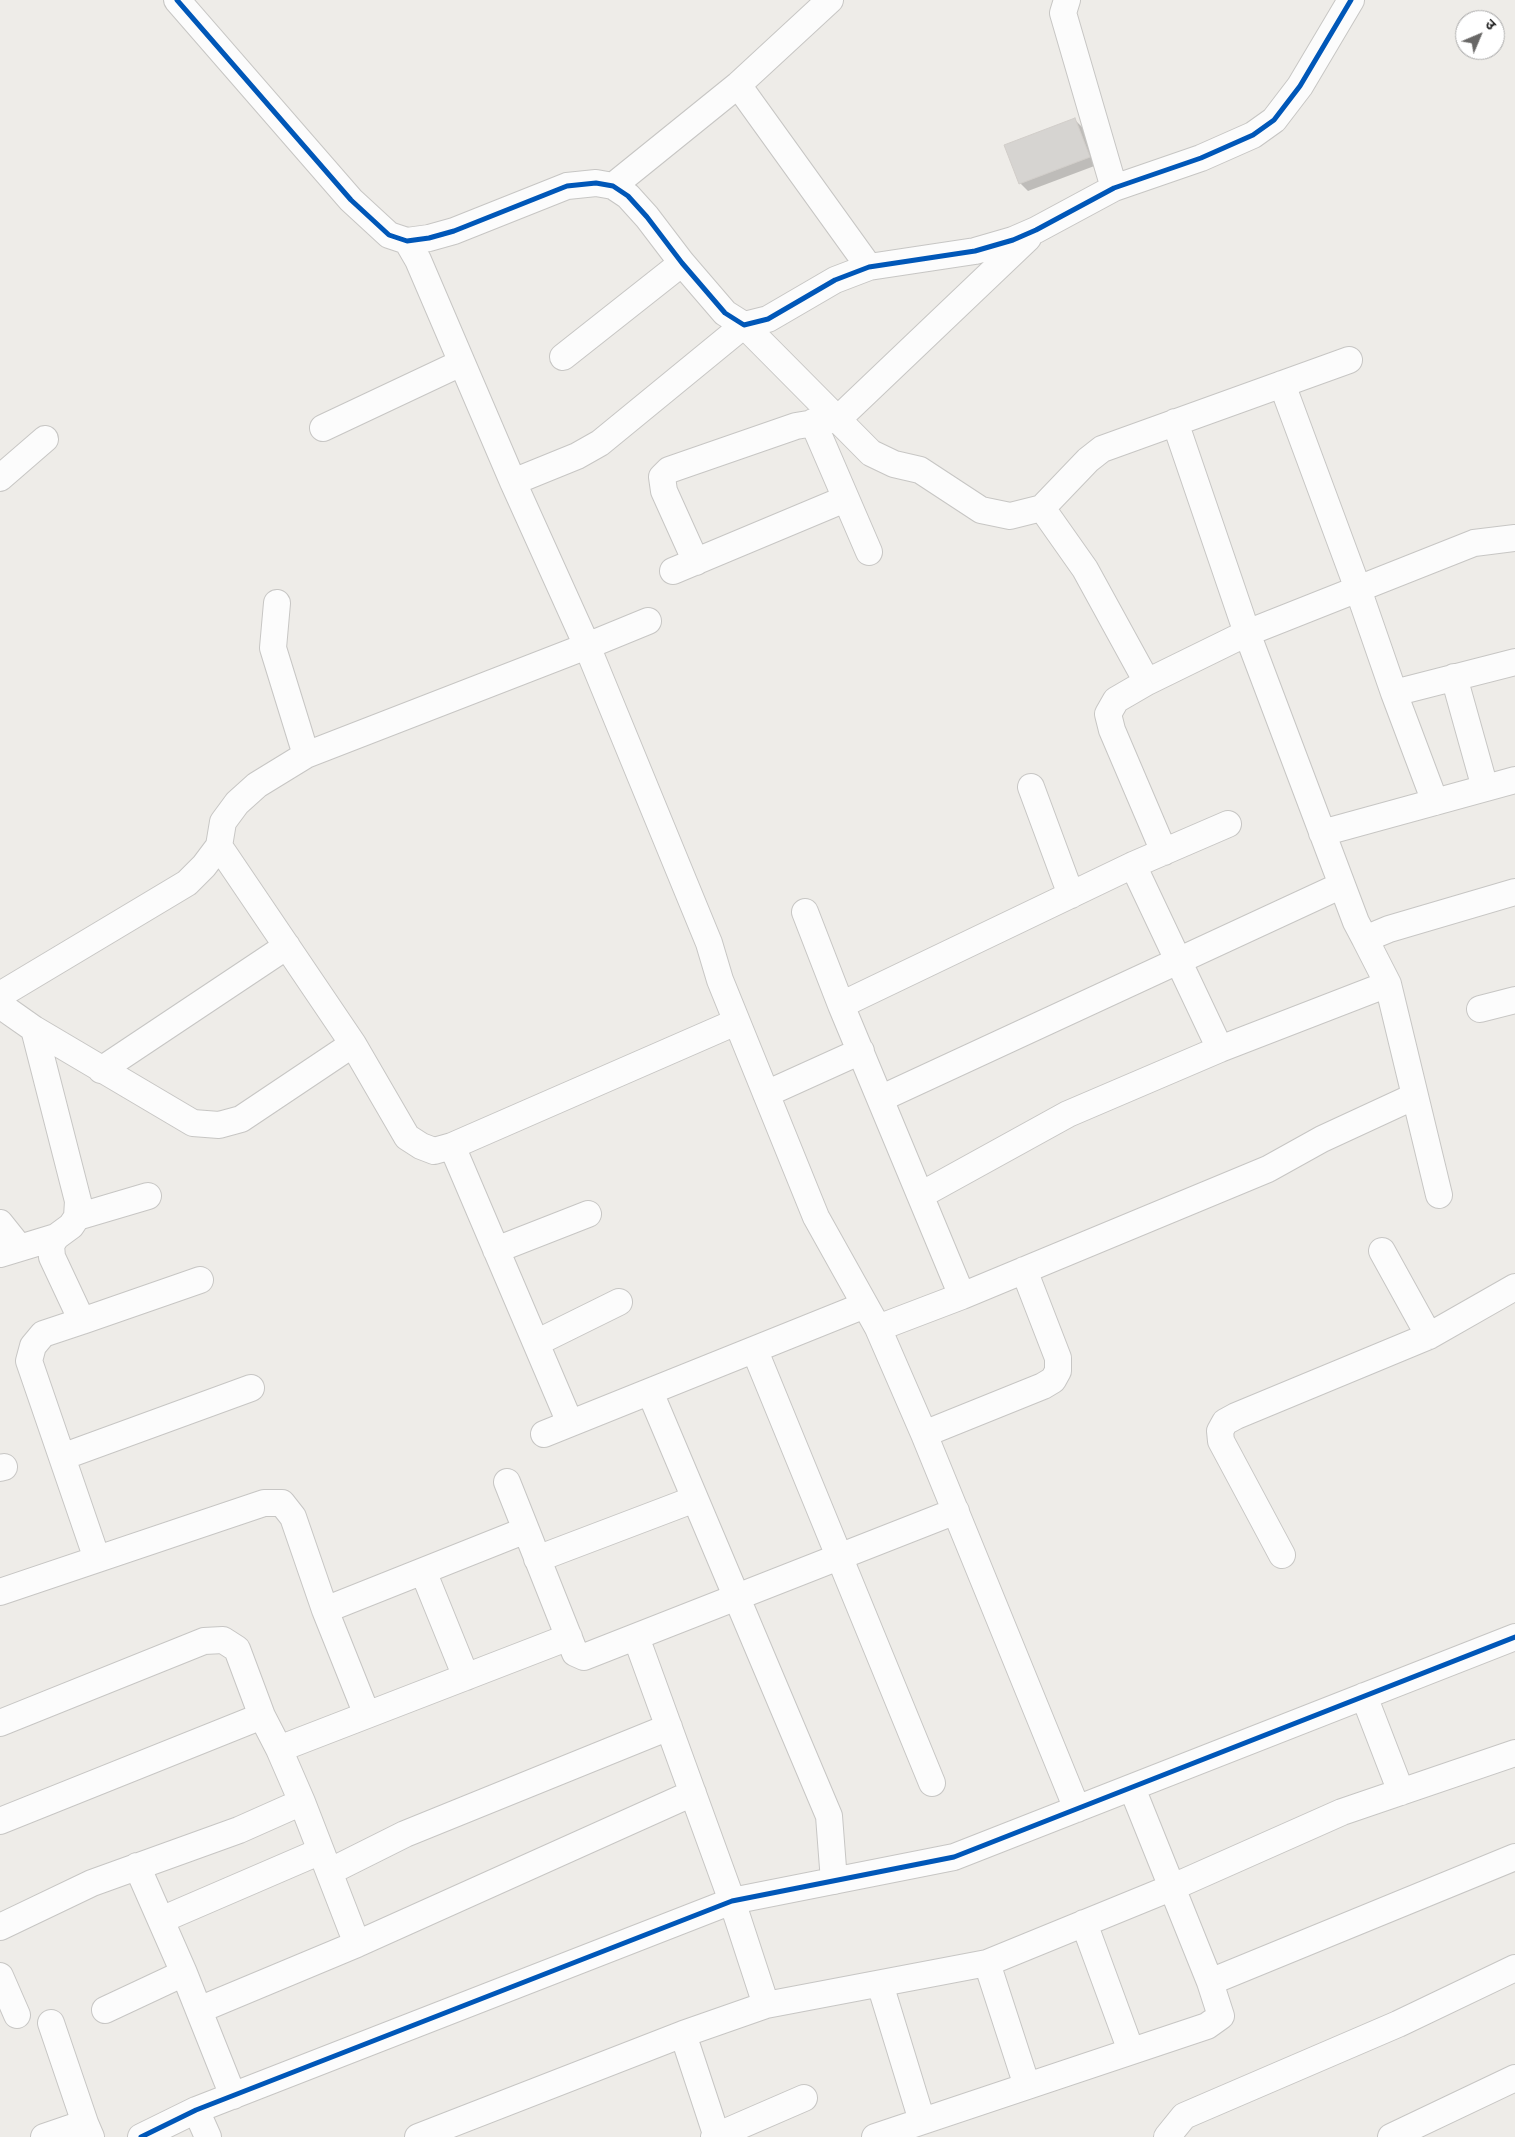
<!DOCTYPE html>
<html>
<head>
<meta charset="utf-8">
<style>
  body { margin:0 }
  #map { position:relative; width:1515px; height:2137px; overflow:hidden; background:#eeece8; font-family:Karla,"Noto Sans Devanagari",sans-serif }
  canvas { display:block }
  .north { position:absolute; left:1455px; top:10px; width:50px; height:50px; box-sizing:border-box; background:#fff; border:1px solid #a6a6a6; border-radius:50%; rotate:45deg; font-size:14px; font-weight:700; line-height:20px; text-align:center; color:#202020 }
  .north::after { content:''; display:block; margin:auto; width:18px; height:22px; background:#686766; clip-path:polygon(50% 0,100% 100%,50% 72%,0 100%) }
</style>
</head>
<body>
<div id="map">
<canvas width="1515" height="2137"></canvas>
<div class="north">उ</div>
</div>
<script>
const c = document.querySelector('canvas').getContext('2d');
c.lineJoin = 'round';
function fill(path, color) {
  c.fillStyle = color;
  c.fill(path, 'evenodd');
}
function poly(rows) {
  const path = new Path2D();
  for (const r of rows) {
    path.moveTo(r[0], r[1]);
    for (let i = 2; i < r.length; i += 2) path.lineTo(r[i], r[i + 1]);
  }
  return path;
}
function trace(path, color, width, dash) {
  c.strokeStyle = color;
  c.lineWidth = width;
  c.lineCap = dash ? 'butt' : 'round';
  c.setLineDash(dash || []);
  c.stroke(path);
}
fill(poly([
  [1074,119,1082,127,1097,165,1028,191,1020,183]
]), '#0003');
const building = poly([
  [1075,118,1090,157,1019,184,1004,145,1075,118]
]);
fill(building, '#d6d4d1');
trace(building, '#d1cdc9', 1);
const minor = poly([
  [177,0,351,200,389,235,407,241,429,238,454,231,567,186,596,183,613,186,628,196,647,217,682,263,725,313,744,325,768,319,835,280,869,267,975,251,1013,240,1036,230,1114,188,1201,158,1253,135,1274,120,1300,86,1351,0],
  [1067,0,1063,13,1114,188],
  [738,85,869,267],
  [613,186,738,85,830,0],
  [563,357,682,263],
  [1282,384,1358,589,1394,693,1435,802],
  [813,422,869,552],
  [1175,422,1247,633,1356,922,1365,939],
  [323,428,461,363],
  [0,478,45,439],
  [513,482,577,456,600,443,744,325,871,453,894,464,920,470,981,510,1010,516,1042,508,1085,569,1147,682,1116,700,1108,714,1112,730,1164,852],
  [1042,508,1088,460,1102,449,1349,360],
  [696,562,664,491,662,477,669,470,796,426,838,419,1028,238],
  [673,571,845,499],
  [277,603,273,648,306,755],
  [648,621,587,646,709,943,720,980,816,1217,878,1328,924,1434,1077,1809],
  [1454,677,1485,788],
  [1147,682,1247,633,1474,543,1515,538],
  [1394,693,1515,662],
  [1031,787,1071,895],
  [1322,833,1515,780],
  [219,846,353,1044,407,1137,421,1146,434,1151,452,1146,570,1423],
  [1133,865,1220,1049],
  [805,912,841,1005,962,1296],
  [0,995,187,883,204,866,219,846,223,822,237,803,257,785,306,755,587,646,513,482,418,260,407,241],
  [0,1005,34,1029,193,1123,219,1125,241,1119,353,1044],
  [841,1005,1133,865,1228,824],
  [1480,1009,1515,1000],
  [34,1029,78,1201,77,1217,71,1226,56,1237,51,1245,52,1257,82,1321,43,1334,33,1346,29,1361,97,1559],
  [101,1070,287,946],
  [766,1094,861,1051],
  [882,1098,1342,885],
  [452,1146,736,1022],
  [921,1195,1068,1114,1220,1049,1388,984],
  [1439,1195,1388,984,1365,939,1389,929,1515,892],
  [77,1217,148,1196],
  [0,1223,20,1248],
  [496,1250,588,1214],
  [1382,1251,1429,1336],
  [0,1254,56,1237],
  [82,1321,200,1280],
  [878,1328,962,1296,1268,1169,1322,1139,1415,1096],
  [536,1343,619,1302],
  [755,1351,932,1783],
  [650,1392,829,1816,834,1881],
  [544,1434,865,1305],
  [924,1434,1043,1386,1053,1380,1058,1371,1058,1358,1024,1270],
  [62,1457,251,1388],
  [0,1468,4,1467],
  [507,1482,575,1653,584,1657,956,1511],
  [1282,1555,1221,1441,1220,1431,1225,1422,1236,1416,1429,1336,1515,1287],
  [537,1559,695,1499],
  [423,1571,466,1677],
  [0,1592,264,1503,282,1503,293,1517,325,1610,367,1715],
  [325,1610,526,1530],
  [636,1637,732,1901,766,2005],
  [1364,1696,1401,1792],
  [0,1723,204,1641,223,1640,237,1649,262,1716],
  [0,1821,262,1716,279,1749,569,1637],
  [137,1866,184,1973,233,2096],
  [329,1872,405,1834,669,1727],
  [161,1920,321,1851],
  [1084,1923,1131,2051],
  [0,1927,92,1883,239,1830,302,1802,279,1749],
  [357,1944,693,1793],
  [987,1963,1027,2086],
  [0,1976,17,2015],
  [1210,1982,1515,1857],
  [880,1984,922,2121],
  [105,2010,184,1973],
  [199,2010,357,1944,302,1802],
  [51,2023,85,2123],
  [683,2034,717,2137],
  [196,2110,208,2137],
  [44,2137,85,2123,91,2137],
  [141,2137,196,2110,732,1901,954,1857,1515,1637],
  [418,2137,683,2034,766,2005,987,1963,1173,1887,1342,1812,1515,1753],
  [714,2137,804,2098],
  [875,2137,1207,2026,1221,2016,1210,1982,1132,1788],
  [1167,2137,1184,2116,1398,2024,1515,1968],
  [1391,2137,1515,2078]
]);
trace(minor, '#c7c6c4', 28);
trace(minor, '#fcfcfc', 26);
trace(poly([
  [177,0,351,200,389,235,407,241,429,238,454,231,567,186,596,183,613,186,628,196,647,217,682,263,725,313,744,325,768,319,835,280,869,267,975,251,1013,240,1036,230,1114,188,1201,158,1253,135,1274,120,1300,86,1351,0],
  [141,2137,196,2110,732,1901,954,1857,1515,1637]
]), '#0057b8', 5);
</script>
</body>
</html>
